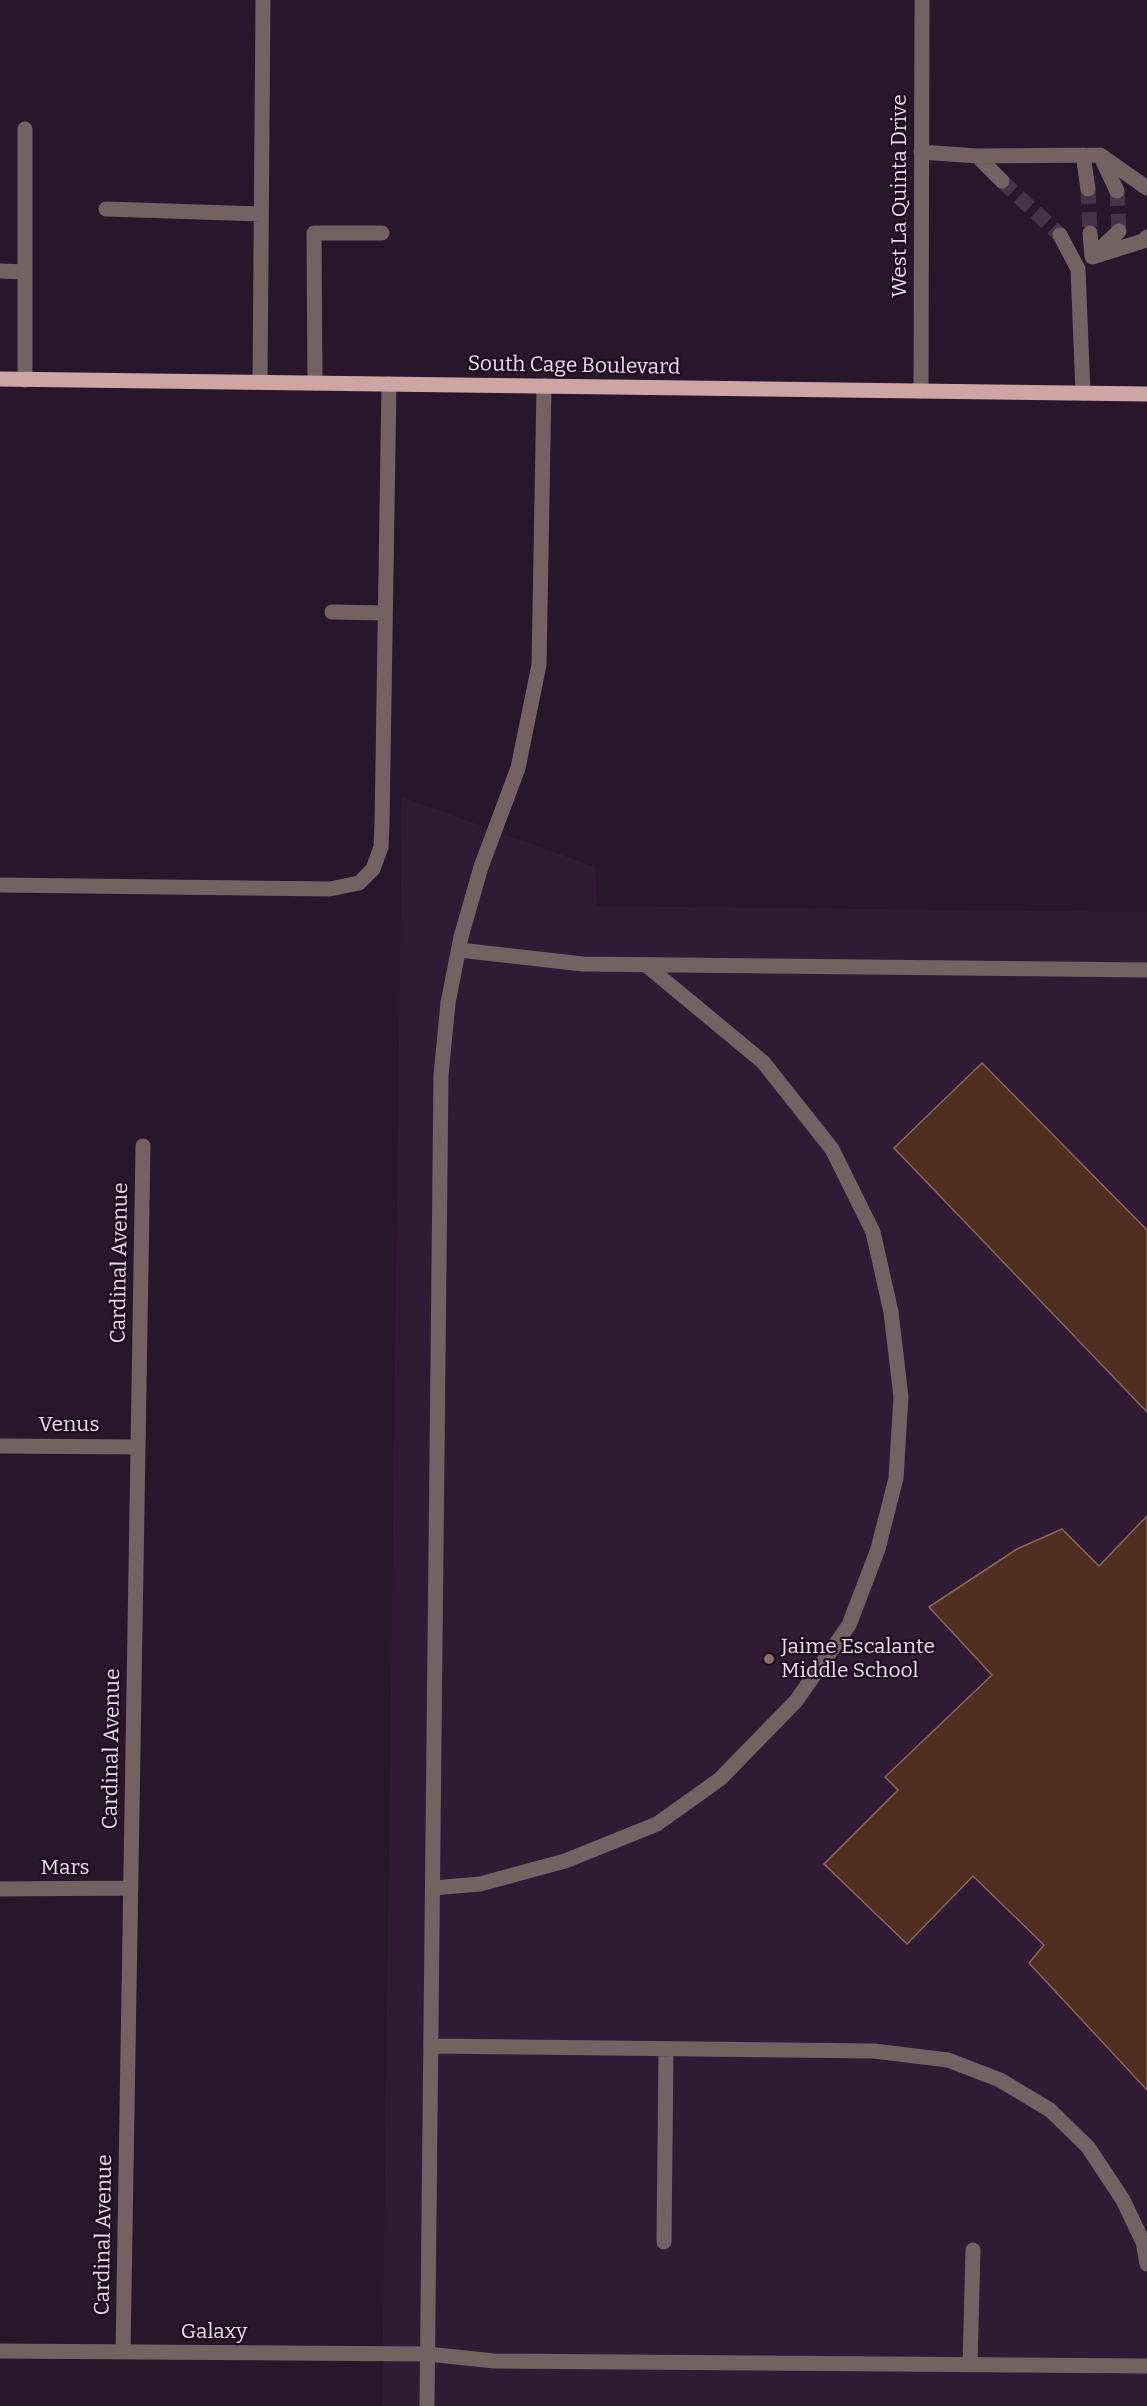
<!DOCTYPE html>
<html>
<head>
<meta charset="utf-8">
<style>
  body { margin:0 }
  canvas { display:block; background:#28162a }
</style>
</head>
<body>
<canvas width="1147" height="2406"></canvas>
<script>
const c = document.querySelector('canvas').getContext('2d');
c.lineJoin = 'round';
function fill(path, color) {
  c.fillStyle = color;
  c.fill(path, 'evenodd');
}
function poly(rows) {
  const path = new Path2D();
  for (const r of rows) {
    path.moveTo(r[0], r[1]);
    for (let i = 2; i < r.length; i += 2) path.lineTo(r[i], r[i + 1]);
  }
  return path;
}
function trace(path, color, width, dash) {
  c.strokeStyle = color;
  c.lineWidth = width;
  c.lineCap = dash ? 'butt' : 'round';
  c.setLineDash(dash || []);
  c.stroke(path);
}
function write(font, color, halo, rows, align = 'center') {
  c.font = font + ' Bitter,serif';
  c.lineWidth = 4.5;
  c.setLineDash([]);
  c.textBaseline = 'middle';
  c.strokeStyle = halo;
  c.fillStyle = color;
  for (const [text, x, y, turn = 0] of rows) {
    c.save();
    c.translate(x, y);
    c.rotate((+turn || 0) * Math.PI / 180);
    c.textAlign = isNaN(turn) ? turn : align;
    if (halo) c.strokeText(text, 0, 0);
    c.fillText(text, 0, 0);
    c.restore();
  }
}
fill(poly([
  [402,797,595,867,597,906,1147,912,1147,2406,382,2406]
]), '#311a34');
const building = poly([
  [982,1063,1147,1230,1147,1412,894,1148,982,1063],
  [1147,1516,1147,2090,1029,1963,1044,1945,973,1876,907,1944,824,1864,898,1790,885,1777,992,1675,929,1607,1017,1549,1062,1529,1099,1566,1147,1516]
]);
fill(building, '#502f20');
trace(building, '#89685b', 1.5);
trace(poly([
  [1002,181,1060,235],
  [1088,189,1090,233],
  [1117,191,1119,231]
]), '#453447', 15, [15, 8]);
trace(poly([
  [921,152,977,156,1100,155,1117,191],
  [1083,155,1088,189],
  [1100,155,1147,188],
  [977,156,1002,181],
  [106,209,261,214],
  [1090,233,1092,257,1143,241,1147,237],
  [1060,235,1078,269,1083,393],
  [1094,255,1119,231],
  [0,271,25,272],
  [25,380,25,129],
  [260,382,263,0],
  [315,383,314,233,382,233],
  [921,391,922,0],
  [332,612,385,613],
  [0,885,330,889,359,883,373,869,381,847,382,824,389,384],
  [459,950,583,964,1147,970],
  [0,1446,138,1447],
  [433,1888,480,1884,565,1861,657,1824,720,1779,796,1701,849,1625,878,1549,896,1478,901,1397,891,1312,873,1232,832,1149,763,1062,646,965],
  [0,1889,131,1888],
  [431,2046,874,2051,948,2060,1000,2080,1050,2110,1088,2147,1123,2200,1143,2242,1147,2264],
  [664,2242,666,2049],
  [0,2351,428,2354,494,2361,1147,2366],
  [123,2352,143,1146],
  [970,2365,973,2250],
  [427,2406,441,1075,448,1003,461,937,481,867,518,768,539,665,544,386]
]), '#746161', 15);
trace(poly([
  [0,379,1147,394]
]), '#cda5a5', 15);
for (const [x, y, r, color] of [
  [769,1659,6,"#8d6e63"]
]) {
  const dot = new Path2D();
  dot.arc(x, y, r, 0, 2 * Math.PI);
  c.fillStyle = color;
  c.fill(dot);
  trace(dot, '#1f0d21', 2);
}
write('21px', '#e9dcea', '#1f0d21', [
  ["West La Quinta Drive",900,196,-90],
  ["South Cage Boulevard",574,366,1],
  ["Cardinal Avenue",120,1263,-89],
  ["Venus",69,1425],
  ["Cardinal Avenue",112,1749,-89],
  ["Mars",65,1868],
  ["Cardinal Avenue",104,2235,-89],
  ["Galaxy",214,2332]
]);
write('21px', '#e9dcea', '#1f0d21', [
  ["Jaime Escalante",781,1647],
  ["Middle School",781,1671]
], 'left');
</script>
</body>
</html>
